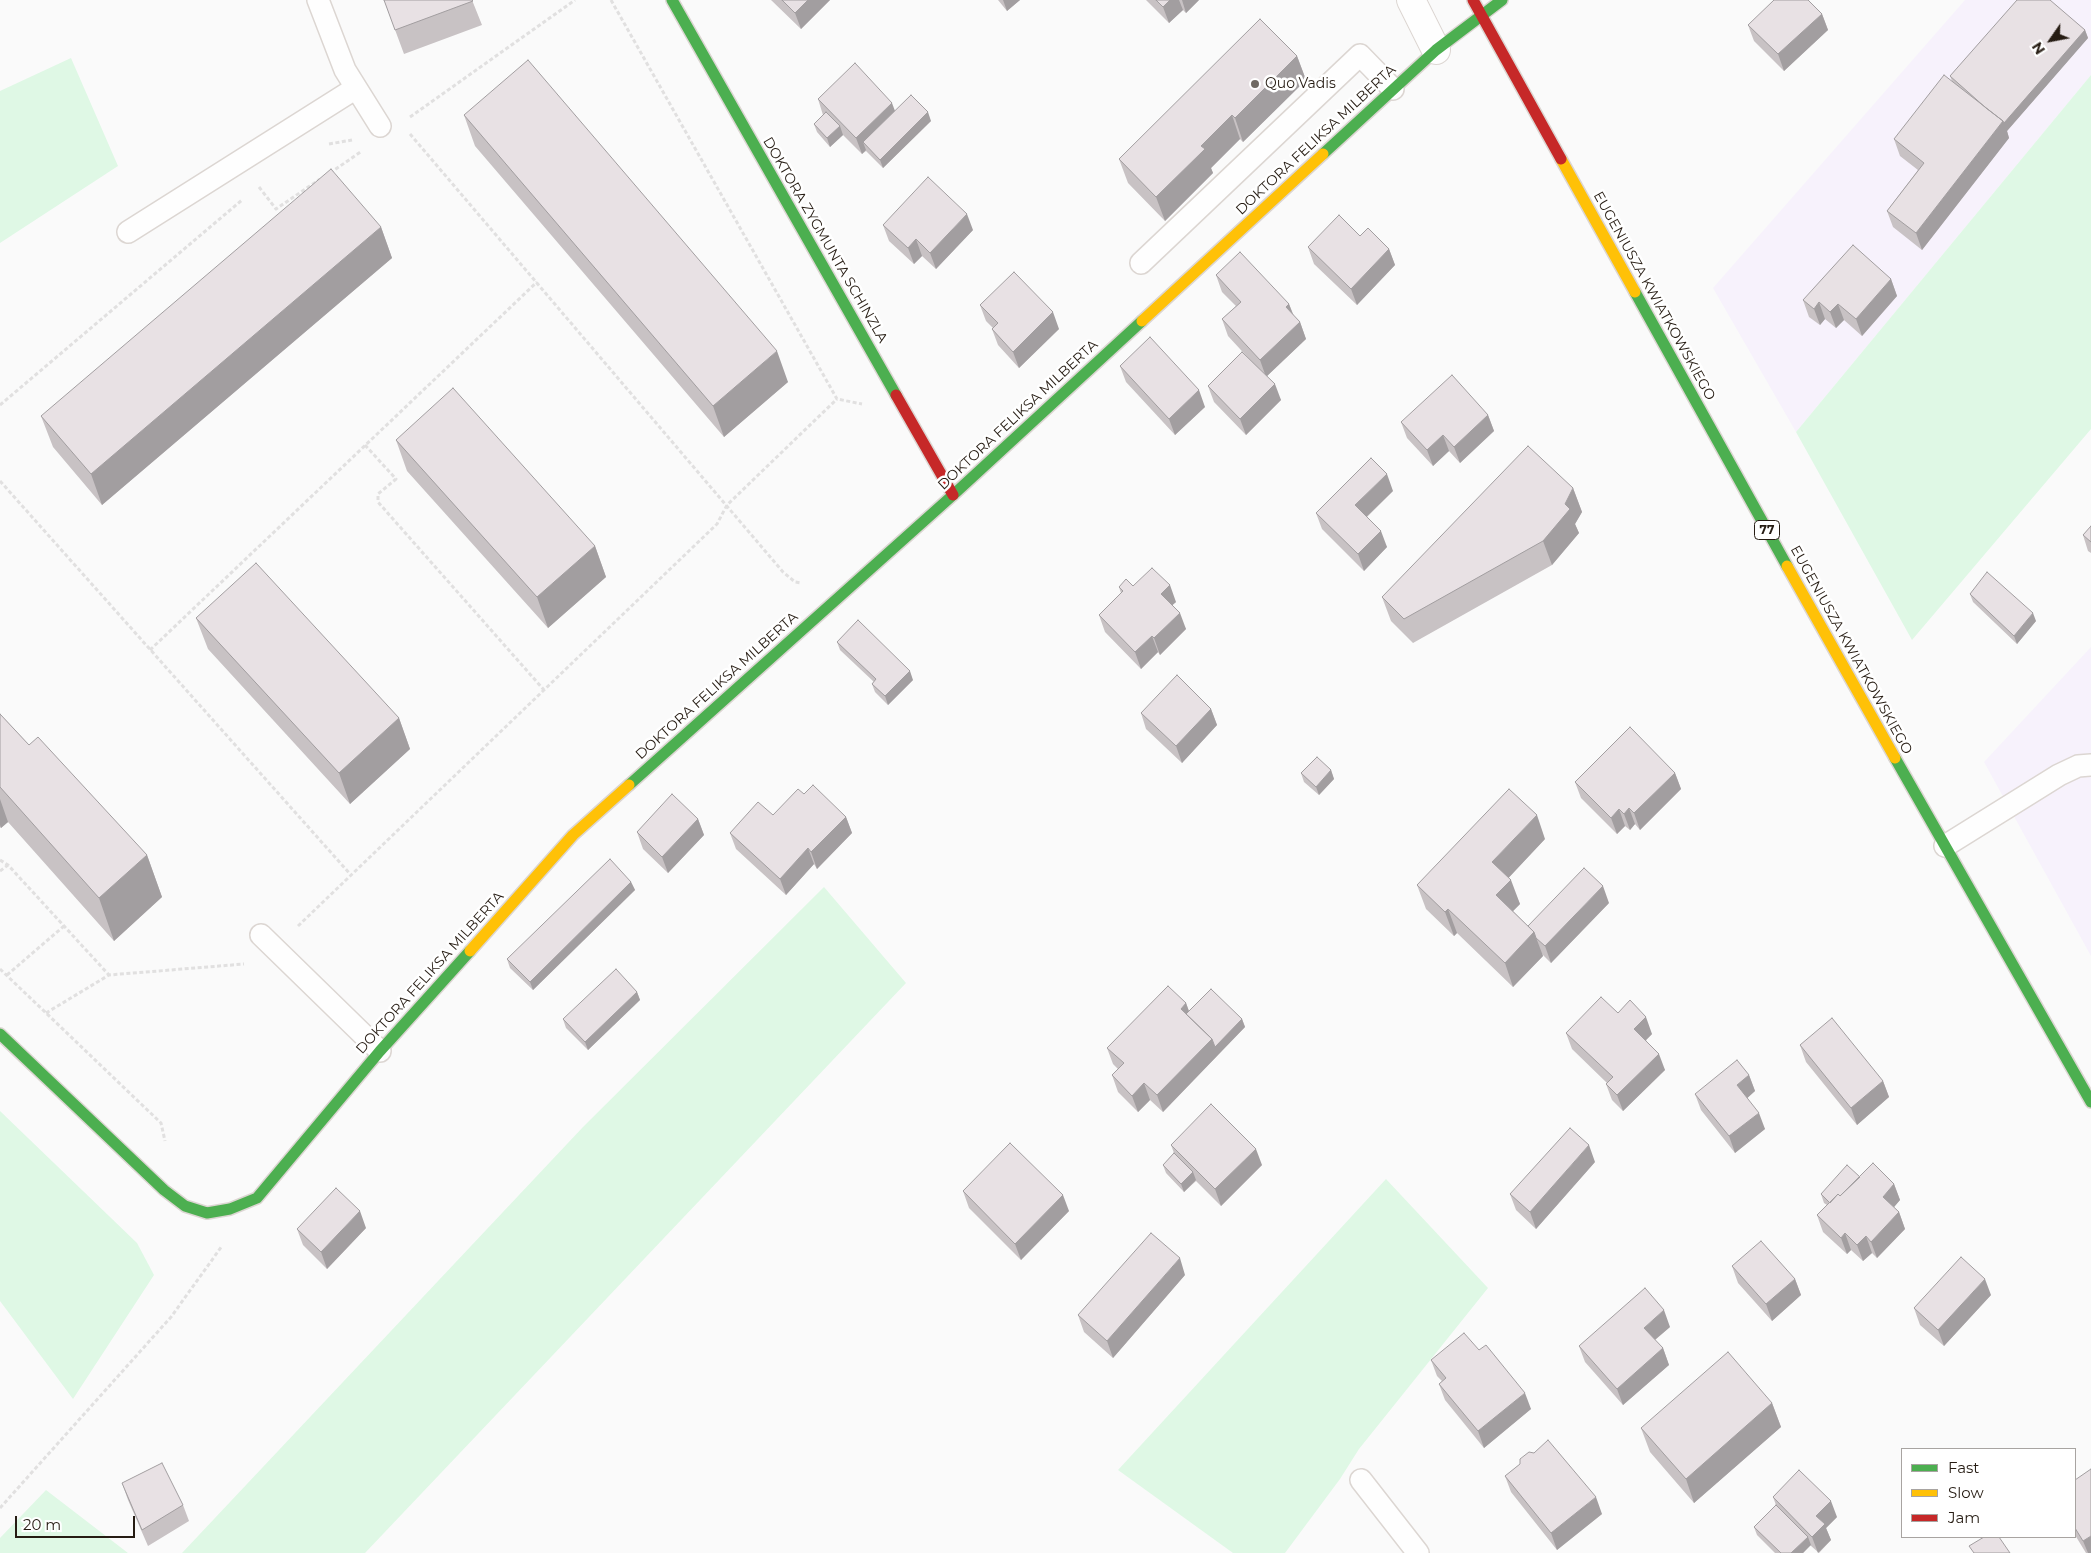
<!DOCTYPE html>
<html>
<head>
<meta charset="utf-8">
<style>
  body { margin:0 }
  #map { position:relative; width:2091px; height:1553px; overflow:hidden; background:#fafafa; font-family:Montserrat,sans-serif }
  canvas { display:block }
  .legend { position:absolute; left:1901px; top:1448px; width:175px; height:90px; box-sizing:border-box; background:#fff; border:1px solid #a8a4a1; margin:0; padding:6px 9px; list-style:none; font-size:15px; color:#261c13 }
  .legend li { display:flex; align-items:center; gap:10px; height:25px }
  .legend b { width:25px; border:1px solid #a8a4a1 }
  .north { position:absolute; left:2026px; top:15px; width:50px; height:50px; -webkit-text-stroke:4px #fff; paint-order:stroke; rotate:237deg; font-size:14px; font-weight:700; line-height:20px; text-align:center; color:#261c13 }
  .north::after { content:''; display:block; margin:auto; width:18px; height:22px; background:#261c13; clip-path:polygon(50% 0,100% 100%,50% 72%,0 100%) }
  .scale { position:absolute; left:15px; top:1516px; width:120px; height:22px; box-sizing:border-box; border:2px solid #261c13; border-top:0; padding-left:6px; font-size:15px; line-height:18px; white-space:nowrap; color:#261c13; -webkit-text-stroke:4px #fff; paint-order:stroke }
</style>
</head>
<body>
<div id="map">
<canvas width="2091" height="1553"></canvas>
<ul class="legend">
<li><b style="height:6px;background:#4caf50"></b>Fast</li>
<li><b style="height:6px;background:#ffc107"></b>Slow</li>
<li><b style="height:6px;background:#c62828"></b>Jam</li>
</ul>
<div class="north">N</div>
<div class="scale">20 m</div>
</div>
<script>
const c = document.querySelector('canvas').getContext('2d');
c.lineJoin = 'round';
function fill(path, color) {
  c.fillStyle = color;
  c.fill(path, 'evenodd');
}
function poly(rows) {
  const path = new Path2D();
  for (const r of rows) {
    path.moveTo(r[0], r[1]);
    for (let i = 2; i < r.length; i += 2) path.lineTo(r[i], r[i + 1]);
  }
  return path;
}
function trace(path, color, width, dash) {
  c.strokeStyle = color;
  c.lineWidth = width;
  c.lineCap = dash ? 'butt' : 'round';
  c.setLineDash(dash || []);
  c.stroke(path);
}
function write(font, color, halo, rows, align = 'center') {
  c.font = font + ' Montserrat,sans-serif';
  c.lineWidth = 5;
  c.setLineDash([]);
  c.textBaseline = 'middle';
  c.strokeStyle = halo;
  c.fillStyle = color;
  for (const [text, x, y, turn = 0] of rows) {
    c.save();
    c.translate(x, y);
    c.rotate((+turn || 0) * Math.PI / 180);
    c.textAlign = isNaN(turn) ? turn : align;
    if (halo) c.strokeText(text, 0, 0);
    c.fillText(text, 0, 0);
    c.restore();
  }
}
fill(poly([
  [1965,0,2091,0,2091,75,1796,432,1713,288],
  [2091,647,2091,956,1984,762]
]), '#f7f2fc');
fill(poly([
  [71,58,118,166,0,243,0,91],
  [2091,75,2091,429,1912,640,1796,432],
  [824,887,906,983,365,1553,182,1553,583,1127],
  [0,1111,137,1243,154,1275,73,1399,0,1301],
  [1386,1179,1488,1288,1359,1449,1340,1479,1285,1553,1233,1553,1118,1470],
  [46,1490,128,1553,0,1553,0,1538]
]), '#dff8e5');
const lane = poly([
  [318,0,345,70,380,126],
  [128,232,356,88],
  [1141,263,1360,55,1393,89],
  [1945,846,2059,775,2078,766,2091,765],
  [261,935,380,1051],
  [1361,1480,1418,1553]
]);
const street = poly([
  [1411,0,1436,50]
]);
const fast = poly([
  [672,0,896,395],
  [1323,154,1436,50,1502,0],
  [1635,292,1787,566],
  [1895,758,2091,1102],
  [629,785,953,495,1142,321],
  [0,1034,164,1190,185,1206,207,1213,230,1209,257,1198,380,1051,470,951]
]);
const slow = poly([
  [1561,159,1635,292],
  [1142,321,1323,154],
  [1787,566,1895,758],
  [470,951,573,835,629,785]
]);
const jam = poly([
  [1473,0,1561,159],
  [896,395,953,495]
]);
trace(lane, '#dcd6d2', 24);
trace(street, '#dcd6d2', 30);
trace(fast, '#dcd6d2', 14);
trace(slow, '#dcd6d2', 14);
trace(jam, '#dcd6d2', 14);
trace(poly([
  [611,0,837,399,862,404],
  [410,117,575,0],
  [410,134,783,572,795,582,801,583],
  [329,144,352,140],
  [330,173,362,151],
  [259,187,276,209,320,179],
  [0,405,242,200],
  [365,445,396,479,378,494,378,502,544,690],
  [0,481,351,875],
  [150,650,537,282],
  [0,860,8,865,109,975],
  [0,871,8,865],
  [298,926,717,524,727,505,837,399],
  [0,969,161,1123,165,1141],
  [7,975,64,926],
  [46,1013,109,975,244,964],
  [0,1508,171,1317,222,1246]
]), '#e1e0e0', 3, [4, 2.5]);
trace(lane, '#fefefe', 21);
trace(street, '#fefefe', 28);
trace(fast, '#4caf50', 11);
trace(slow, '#ffc107', 11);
trace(jam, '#c62828', 11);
fill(poly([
  [384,0,472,0,482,25,404,54],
  [771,0,830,0,801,29],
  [998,0,1020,0,1007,11],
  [1146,0,1199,0,1186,13,1183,10,1169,23],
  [1822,14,1828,30,1784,71,1754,41,1748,25],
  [2085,30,2088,38,2007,131,2009,138,1922,250,1893,227,1887,211,1918,170,1900,156,1894,139,1952,81,1950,76],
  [1297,56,1306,80,1243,142,1240,139,1211,168,1213,173,1165,221,1128,183,1119,159],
  [818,99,895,111,931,121,883,168,866,151,862,154,843,135,830,147,817,132,814,124,823,115],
  [464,115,788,382,724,437,475,146],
  [883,225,973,230,936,269,922,256,914,264,889,241],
  [381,227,392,258,102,505,53,447,41,416],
  [1360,236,1389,249,1395,265,1357,305,1314,264,1308,247],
  [1216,275,1289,304,1294,316,1300,322,1306,339,1267,376,1281,400,1246,435,1214,402,1208,386,1252,362,1228,336,1222,319,1236,306,1222,292],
  [1891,279,1897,296,1862,336,1844,320,1836,328,1825,319,1820,325,1809,317,1803,300],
  [980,305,1059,329,1019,368,998,345,992,329,993,328,986,321],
  [1120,366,1205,407,1175,435,1126,382],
  [1488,415,1494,431,1460,463,1449,451,1433,466,1407,438,1401,422],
  [396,440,595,546,606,577,548,628,407,471],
  [1573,488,1582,512,1575,524,1579,533,1552,565,1413,643,1391,621,1382,597],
  [1393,491,1367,517,1387,547,1364,571,1322,529,1316,513],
  [2091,526,2091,553,2088,551,2083,535],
  [1133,586,1176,602,1172,605,1186,629,1160,655,1158,652,1141,669,1105,632,1099,615,1121,593,1119,587],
  [1970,594,2036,621,2017,644,1973,602],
  [196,618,399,718,410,749,350,804,208,649],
  [837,642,913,680,888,705,875,692,872,684,874,682,840,650],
  [1211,709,1217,725,1182,763,1146,729,1141,713],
  [0,714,29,745,147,855,162,897,114,941,8,822,1,828,0,827],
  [1331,770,1334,779,1319,795,1304,782,1301,773],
  [1675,773,1681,789,1640,830,1635,824,1630,830,1625,826,1617,834,1581,798,1575,782],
  [804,794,846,817,852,833,817,869,814,864,786,895,736,849,730,833,773,815],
  [698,819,704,835,668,873,643,849,637,832],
  [1545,839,1508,878,1520,904,1513,911,1528,926,1609,903,1551,963,1542,954,1543,956,1513,987,1457,933,1454,936,1426,909,1417,885],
  [631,882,635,890,533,990,510,968,507,959],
  [637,992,640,1000,588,1050,566,1028,563,1019],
  [1186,1003,1189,1011,1242,1019,1245,1027,1163,1112,1150,1100,1138,1112,1118,1092,1112,1075,1118,1069,1113,1064,1107,1048],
  [1618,1013,1652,1034,1646,1040,1665,1070,1623,1111,1612,1100,1606,1084,1607,1083,1572,1049,1566,1033],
  [1800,1045,1883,1081,1889,1097,1857,1125,1806,1062],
  [1749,1075,1755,1091,1747,1098,1765,1129,1735,1153,1701,1110,1695,1094],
  [1171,1145,1262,1165,1221,1206,1196,1181,1184,1192,1166,1173,1163,1165,1174,1153],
  [1595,1162,1536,1229,1516,1210,1510,1194],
  [1860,1177,1894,1184,1900,1200,1894,1207,1899,1212,1905,1229,1877,1258,1872,1253,1863,1261,1851,1250,1847,1254,1823,1232,1817,1215,1827,1205,1824,1203,1821,1194],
  [963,1191,1069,1211,1021,1260,969,1208],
  [366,1228,327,1269,303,1245,297,1229],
  [1732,1266,1795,1279,1801,1295,1772,1321,1738,1283],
  [1185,1275,1113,1358,1084,1332,1078,1315],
  [1991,1295,1944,1346,1920,1325,1914,1308],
  [1670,1327,1655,1340,1663,1348,1669,1365,1623,1405,1585,1362,1579,1346],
  [1479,1350,1531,1409,1484,1448,1445,1400,1439,1384,1442,1381,1437,1376,1431,1360],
  [1772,1403,1781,1427,1694,1503,1650,1452,1641,1428],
  [1520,1464,1602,1514,1557,1550,1511,1492,1505,1476],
  [2075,1480,2091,1553,2086,1553,2075,1535],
  [122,1483,183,1505,189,1521,148,1546,128,1500],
  [1773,1497,1837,1517,1826,1528,1831,1540,1819,1553,1810,1545,1803,1553,1775,1553,1757,1535,1754,1527,1776,1505]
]), '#c8c2c4');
fill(poly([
  [808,0,830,0,801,29,795,13],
  [1003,0,1020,0,1007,11],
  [1170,0,1179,0,1183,10,1169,23,1163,7],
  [1182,0,1199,0,1186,13],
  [1822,14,1828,30,1784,71,1778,54],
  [2085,30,2088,38,2007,131,2009,138,1922,250,1916,233,2003,121],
  [1297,56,1306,80,1243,142,1235,118],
  [892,103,898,119,863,142,866,150,862,154,856,138],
  [928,112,931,121,883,168,880,160],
  [1232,115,1240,139,1211,168,1213,173,1165,221,1156,197,1201,146],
  [840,126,843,135,830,147,827,138],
  [967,214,973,230,936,269,930,253],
  [381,227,392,258,102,505,91,474],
  [916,239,922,256,914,264,908,248],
  [1389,249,1395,265,1357,305,1351,289],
  [1891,279,1897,296,1862,336,1856,319],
  [1819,302,1825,319,1820,325,1814,309],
  [1289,304,1295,320,1286,307],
  [1838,304,1844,320,1836,328,1830,312],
  [1053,312,1059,329,1019,368,1013,352],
  [1300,322,1306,339,1266,377,1260,360],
  [777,351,788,382,724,437,713,406],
  [1275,384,1281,400,1246,435,1240,419],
  [1199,390,1205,407,1175,435,1169,419],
  [1488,415,1494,431,1460,463,1454,447],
  [1443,435,1449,451,1433,466,1427,450],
  [1387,474,1393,491,1361,522,1355,505],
  [1573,488,1582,512,1575,524,1579,533,1552,565,1543,541,1565,504],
  [1381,531,1387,547,1364,571,1358,554],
  [595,546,606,577,548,628,537,597],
  [1170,585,1176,602,1167,610,1161,594],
  [1180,613,1186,629,1160,655,1154,638],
  [2033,613,2036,621,2017,644,2014,636],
  [1152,636,1158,652,1141,669,1135,652],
  [910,671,913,680,888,705,885,696],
  [1211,709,1217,725,1182,763,1176,746],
  [399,718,410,749,350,804,339,773],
  [1331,770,1334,779,1319,795,1316,787],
  [1675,773,1681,789,1640,830,1634,813],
  [0,799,8,822,1,828,0,825],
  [1629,808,1635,824,1630,830,1624,814],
  [1619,809,1625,826,1617,834,1611,818],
  [1537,815,1545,839,1501,886,1492,862],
  [846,817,852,833,817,869,811,852],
  [698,819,704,835,668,873,662,857],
  [808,848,814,864,786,895,780,879],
  [147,855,162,897,114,941,99,898],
  [1511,880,1520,904,1505,919,1496,895],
  [631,882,635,890,533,990,530,982],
  [1603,886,1609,903,1551,963,1545,946],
  [1448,909,1457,933,1454,936,1445,912],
  [1534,932,1543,956,1513,987,1505,963],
  [637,992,640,1000,588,1050,585,1042],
  [1186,1003,1192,1020,1181,1009],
  [1646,1017,1652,1034,1640,1046,1634,1029],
  [1242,1019,1245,1027,1163,1112,1157,1095,1212,1039],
  [1659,1054,1665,1070,1623,1111,1617,1095],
  [1749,1075,1755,1091,1743,1102,1737,1085],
  [1883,1081,1889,1097,1857,1125,1851,1108],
  [1144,1083,1150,1100,1138,1112,1132,1096],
  [1759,1113,1765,1129,1735,1153,1729,1136],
  [1589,1145,1595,1162,1536,1229,1530,1212],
  [1256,1149,1262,1165,1221,1206,1215,1189],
  [1193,1172,1196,1180,1184,1192,1181,1184],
  [1894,1184,1900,1200,1889,1213,1883,1197],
  [1063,1195,1069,1211,1021,1260,1015,1244],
  [360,1211,366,1228,327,1269,321,1252],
  [1899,1212,1905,1229,1877,1258,1871,1242],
  [1845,1233,1851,1250,1847,1254,1841,1238],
  [1866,1236,1872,1253,1863,1261,1857,1245],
  [1180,1258,1185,1275,1113,1358,1107,1341],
  [1795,1279,1801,1295,1772,1321,1766,1304],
  [1985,1279,1991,1295,1944,1346,1938,1330],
  [1664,1310,1670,1327,1650,1344,1644,1328],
  [1663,1348,1669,1365,1623,1405,1617,1389],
  [1525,1393,1531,1409,1484,1448,1478,1431],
  [1772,1403,1781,1427,1694,1503,1686,1479],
  [1596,1497,1602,1514,1557,1550,1551,1533],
  [1831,1501,1837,1517,1826,1528,1831,1540,1818,1553,1812,1537,1816,1516],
  [2091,1536,2091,1553,2088,1553,2083,1541],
  [1808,1537,1811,1545,1803,1553,1791,1553]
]), '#a29ea0');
const building = poly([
  [384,0,472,0,473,1,395,30,384,0],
  [782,0,808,0,795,13,782,0],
  [1156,0,1170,0,1163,7,1156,0],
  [1774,0,1808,0,1822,14,1778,54,1748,25,1774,0],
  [2017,0,2050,0,2085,30,2004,123,2003,121,1986,108,1950,76,2017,0],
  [1260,19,1297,56,1235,118,1232,115,1201,146,1205,149,1156,197,1119,159,1260,19],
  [528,60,777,351,713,406,464,115,528,60],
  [855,63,892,103,856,138,818,99,855,63],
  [1944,75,2003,121,1916,233,1887,211,1924,163,1894,139,1944,75],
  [911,95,928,112,880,160,863,142,911,95],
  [826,112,840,126,827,138,814,124,826,112],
  [331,169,381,227,91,474,41,416,331,169],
  [928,177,967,214,930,253,916,239,908,248,883,225,928,177],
  [1339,215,1360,236,1368,228,1389,249,1351,289,1308,247,1339,215],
  [1853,245,1891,279,1856,319,1838,304,1830,312,1819,302,1814,309,1803,300,1853,245],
  [1240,252,1289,304,1286,307,1300,322,1260,360,1222,319,1241,302,1216,275,1240,252],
  [1014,272,1053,312,1013,352,992,329,998,323,980,305,1014,272],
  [1150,337,1199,390,1169,419,1120,366,1150,337],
  [1242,352,1275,384,1240,419,1208,386,1242,352],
  [1452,375,1488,415,1454,447,1443,435,1427,450,1401,422,1452,375],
  [453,388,595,546,537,597,396,440,453,388],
  [1528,446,1573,488,1565,504,1570,509,1543,541,1404,619,1382,597,1528,446],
  [1371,458,1387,474,1355,505,1381,531,1358,554,1316,513,1371,458],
  [2091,526,2091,542,2083,535,2091,526],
  [256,563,399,718,339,773,196,618,256,563],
  [1152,568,1170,585,1161,594,1180,613,1154,638,1152,636,1135,652,1099,615,1123,591,1119,587,1126,579,1133,586,1152,568],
  [1987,572,2033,613,2014,636,1970,594,1987,572],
  [858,620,910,671,885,696,872,684,876,679,837,642,858,620],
  [1177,675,1211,709,1176,746,1141,713,1177,675],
  [0,714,29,745,38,737,147,855,99,898,0,787,0,714],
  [1630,727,1675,773,1634,813,1629,808,1624,814,1619,809,1611,818,1575,782,1630,727],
  [1317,757,1331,770,1316,787,1301,773,1317,757],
  [813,785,846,817,811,852,808,848,780,879,730,833,758,802,773,815,798,789,804,794,813,785],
  [1509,789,1537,815,1492,862,1511,880,1496,895,1534,932,1505,963,1448,909,1445,912,1417,885,1509,789],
  [672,794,698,819,662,857,637,832,672,794],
  [610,859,631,882,530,982,507,959,610,859],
  [1584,868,1603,886,1545,946,1536,938,1534,932,1528,926,1584,868],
  [616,969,637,992,585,1042,563,1019,616,969],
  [1168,986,1186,1003,1181,1009,1212,1039,1157,1095,1144,1083,1132,1096,1112,1075,1124,1063,1107,1048,1168,986],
  [1211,989,1242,1019,1215,1047,1212,1039,1186,1014,1211,989],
  [1601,997,1618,1013,1630,1000,1646,1017,1634,1029,1659,1054,1617,1095,1606,1084,1613,1077,1566,1033,1601,997],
  [1832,1018,1883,1081,1851,1108,1800,1045,1832,1018],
  [1737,1060,1749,1075,1737,1085,1759,1113,1729,1136,1695,1094,1737,1060],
  [1211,1104,1256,1149,1215,1189,1171,1145,1211,1104],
  [1570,1128,1589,1145,1530,1212,1510,1194,1570,1128],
  [1010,1143,1063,1195,1015,1244,963,1191,1010,1143],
  [1174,1153,1193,1172,1181,1184,1163,1165,1174,1153],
  [1873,1163,1894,1184,1883,1197,1899,1212,1871,1242,1866,1236,1857,1245,1845,1233,1841,1238,1817,1215,1838,1194,1840,1196,1873,1163],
  [1847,1165,1860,1177,1840,1196,1838,1194,1830,1203,1821,1194,1847,1165],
  [336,1188,360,1211,321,1252,297,1229,336,1188],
  [1151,1233,1180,1258,1107,1341,1078,1315,1151,1233],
  [1761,1241,1795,1279,1766,1304,1732,1266,1761,1241],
  [1961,1257,1985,1279,1938,1330,1914,1308,1961,1257],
  [1645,1288,1664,1310,1644,1328,1663,1348,1617,1389,1579,1346,1645,1288],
  [1464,1333,1479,1350,1486,1345,1525,1393,1478,1431,1439,1384,1446,1378,1431,1360,1464,1333],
  [1728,1352,1772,1403,1686,1479,1641,1428,1728,1352],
  [1548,1440,1596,1497,1551,1533,1505,1476,1520,1464,1520,1459,1529,1452,1534,1453,1548,1440],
  [162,1463,183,1505,142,1530,122,1483,162,1463],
  [2091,1469,2091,1536,2083,1541,2075,1528,2075,1480,2091,1469],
  [1799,1470,1831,1501,1816,1516,1825,1524,1812,1537,1773,1497,1799,1470],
  [1776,1505,1808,1537,1791,1553,1781,1553,1754,1527,1776,1505],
  [1984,1537,1999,1537,2010,1553,1974,1553,1969,1546,1984,1537]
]);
fill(building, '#e8e1e4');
trace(building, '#a29ea0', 1);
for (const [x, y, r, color] of [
  [1255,84,5,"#706a64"]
]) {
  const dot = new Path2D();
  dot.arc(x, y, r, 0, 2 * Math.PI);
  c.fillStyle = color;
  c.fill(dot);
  trace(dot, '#fff', 2);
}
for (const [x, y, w] of [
  [1767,530,25]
]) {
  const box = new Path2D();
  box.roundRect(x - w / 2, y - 9.5, w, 19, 4);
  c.fillStyle = '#fff';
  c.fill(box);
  trace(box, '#261c13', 1);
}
write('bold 12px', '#261c13', null, [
  ["77",1767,530]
]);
write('14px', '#261c13', '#fff', [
  ["Quo Vadis",1265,84]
], 'left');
write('14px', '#261c13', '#fff', [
  ["DOKTORA FELIKSA MILBERTA",1316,140,-43],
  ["DOKTORA ZYGMUNTA SCHINZLA",825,240,60],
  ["EUGENIUSZA KWIATKOWSKIEGO",1654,296,61],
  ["DOKTORA FELIKSA MILBERTA",1018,415,-43],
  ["EUGENIUSZA KWIATKOWSKIEGO",1851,650,61],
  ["DOKTORA FELIKSA MILBERTA",717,686,-42],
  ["DOKTORA FELIKSA MILBERTA",430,973,-48]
]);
</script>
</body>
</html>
